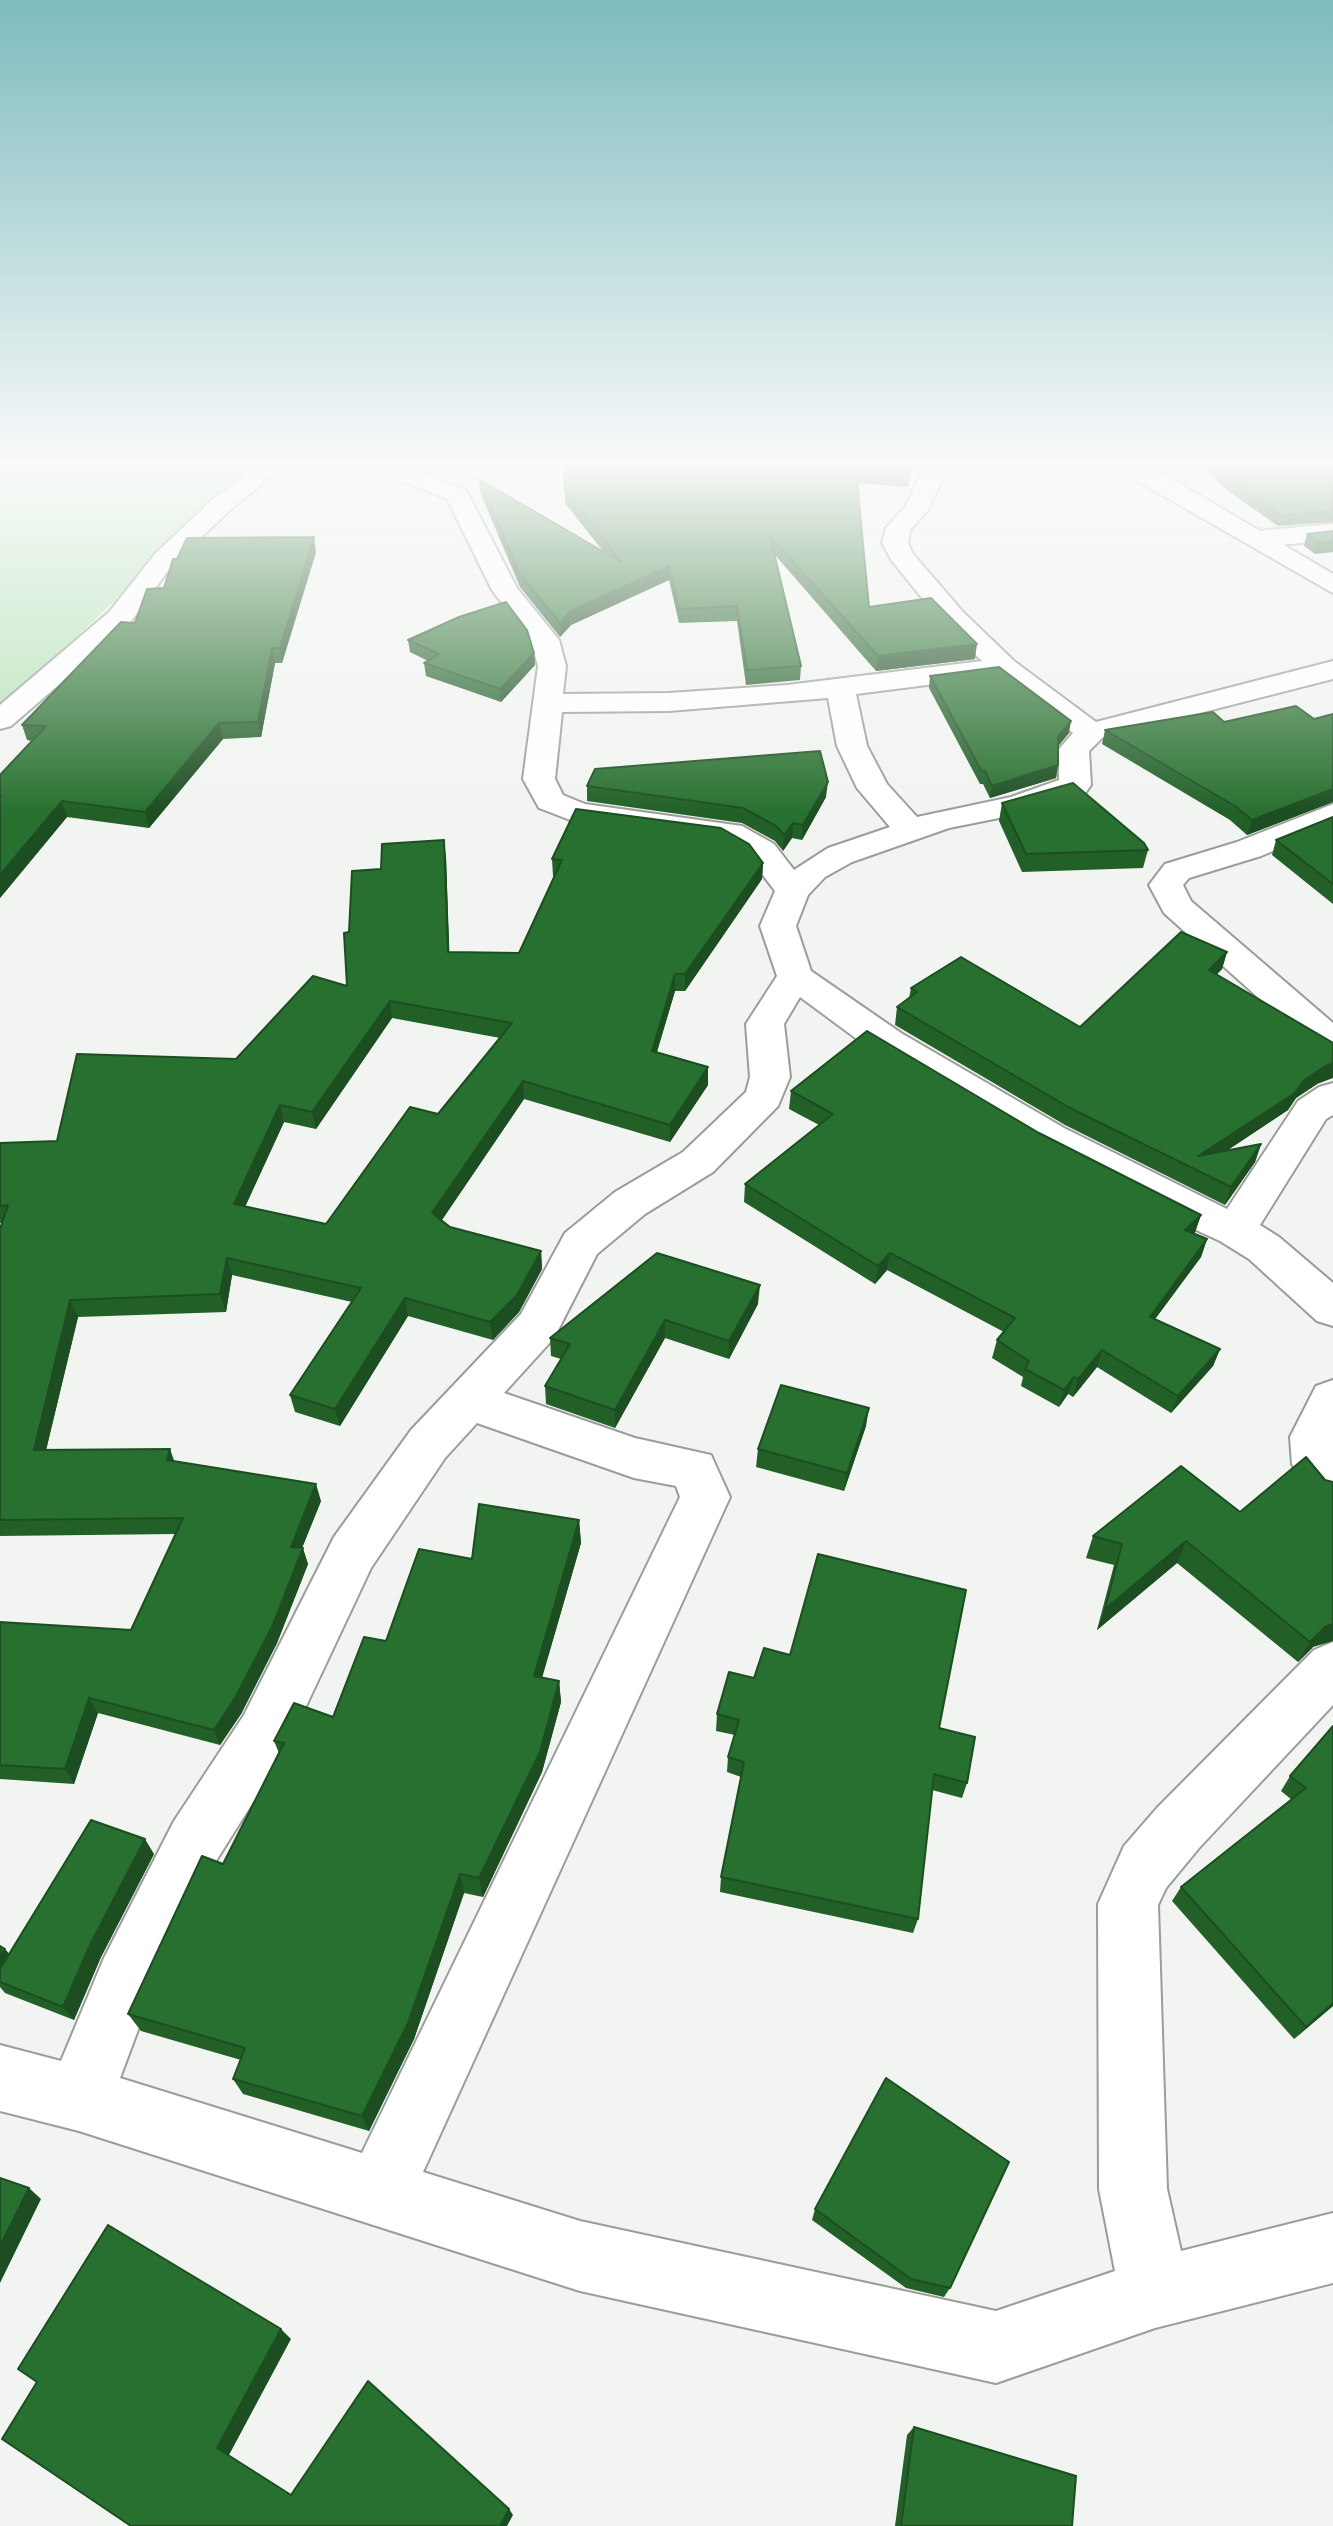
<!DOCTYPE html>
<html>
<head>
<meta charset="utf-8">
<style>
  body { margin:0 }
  canvas { display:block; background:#f1f4f1 }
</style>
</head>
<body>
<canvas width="1333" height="2526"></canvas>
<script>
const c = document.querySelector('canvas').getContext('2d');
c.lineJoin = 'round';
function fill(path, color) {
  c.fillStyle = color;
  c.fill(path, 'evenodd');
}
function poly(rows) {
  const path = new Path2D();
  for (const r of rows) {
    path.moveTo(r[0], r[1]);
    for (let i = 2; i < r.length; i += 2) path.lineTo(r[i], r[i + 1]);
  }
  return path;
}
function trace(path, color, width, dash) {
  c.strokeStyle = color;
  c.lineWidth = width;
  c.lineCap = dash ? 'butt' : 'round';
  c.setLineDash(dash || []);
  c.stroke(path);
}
fill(poly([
  [0,460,262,460,0,710]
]), '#b5e2b6');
const minor = poly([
  [266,460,292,460,230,510,173,564,129,624,11,726,0,729,0,705,109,612,155,554,212,500,266,460],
  [358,460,390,460,466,490,517,588,559,640,566,666,563,694,669,693,787,685,982,661,943,624,892,561,882,543,886,528,905,507,928,460,951,460,928,510,910,530,908,543,913,554,963,612,1014,661,1096,722,1333,661,1333,679,1102,738,1089,751,1091,785,1086,792,1029,812,949,828,852,862,825,877,808,895,796,926,811,971,901,1033,1064,1128,1227,1209,1298,1101,1319,1087,1333,1083,1333,1115,1326,1119,1260,1225,1279,1237,1333,1283,1333,1326,1317,1321,1249,1259,1220,1241,1140,1204,1036,1148,873,1051,800,997,784,1024,790,1077,778,1106,713,1172,645,1214,597,1254,554,1338,504,1393,635,1438,711,1455,730,1497,423,2172,580,2221,996,2311,1115,2271,1099,2189,1098,1904,1124,1846,1157,1808,1314,1650,1333,1642,1333,1705,1199,1848,1166,1888,1158,1905,1167,2189,1181,2251,1333,2213,1333,2283,1155,2328,996,2383,580,2291,79,2131,0,2111,0,2045,61,2061,104,1958,174,1821,244,1715,334,1537,411,1430,521,1314,565,1233,615,1192,683,1152,746,1092,750,1077,746,1024,777,976,760,926,775,891,750,858,721,842,578,823,539,808,523,779,538,666,531,641,492,590,447,499,361,465,358,460],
  [998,676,1073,733,1059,749,1059,780,1011,797,917,817,887,784,867,746,856,694,998,676],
  [828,698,837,746,857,788,890,827,828,848,794,870,774,844,742,826,585,804,563,795,555,779,562,712,669,711,828,698],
  [477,1423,634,1478,676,1486,680,1497,362,2153,120,2078,151,1995,216,1861,284,1753,371,1568,445,1458,477,1423],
  [1333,524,1333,540,1258,547,1245,539,1258,531,1333,524],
  [1333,804,1333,826,1261,856,1189,878,1183,885,1191,901,1333,1023,1333,1055,1319,1052,1164,913,1149,885,1165,864,1237,842,1333,804],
  [1333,1380,1333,1505,1315,1499,1300,1478,1292,1464,1290,1437,1316,1386,1333,1380]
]);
const tertiary = poly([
  [1101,460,1132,460,1160,472,1333,574,1333,593,1101,460]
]);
trace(minor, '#9a9d9a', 4);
trace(tertiary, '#9a9d9a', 4);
fill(minor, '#fff');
fill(tertiary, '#fff');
fill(poly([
  [564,460,774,461,776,460,917,460,914,463,908,487,857,483,869,607,975,659,876,671,775,555,801,666,800,680,746,685,737,621,679,623,669,580,571,625,560,637,520,587,480,492,479,479,602,550,565,503],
  [1196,460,1333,460,1333,522,1278,526,1228,491],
  [1333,531,1315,554,1304,546,1307,534],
  [316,552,282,663,275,663,261,737,223,739,149,828,67,817,0,898,0,775,32,741,27,740,22,725,135,623,164,588],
  [408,640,534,653,535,665,501,702,426,676,424,663,428,661,410,652],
  [930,676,1069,733,1058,746,1058,765,1056,778,990,798,983,784,980,784,929,688],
  [1333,714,1333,802,1247,835,1230,820,1102,744,1105,730,1224,722,1314,719],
  [587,786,826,797,802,840,792,838,783,851,775,841,742,823,587,801],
  [1002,803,1148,850,1143,868,1022,872,999,821],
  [1333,817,1333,904,1272,855,1276,840],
  [446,857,449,952,519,953,555,876,553,876,552,859,763,863,762,879,685,991,675,991,657,1052,708,1085,670,1142,524,1099,442,1220,450,1227,541,1251,542,1269,519,1312,493,1340,408,1316,340,1426,295,1412,290,1395,352,1302,232,1275,226,1312,78,1317,46,1450,175,1461,321,1501,302,1548,308,1564,277,1643,241,1714,220,1745,98,1713,74,1784,0,1779,0,1622,131,1630,176,1534,0,1536,0,1229,2,1223,0,1223,0,1143,57,1141,236,1059,347,986,349,932,381,869],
  [392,1018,500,1038,438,1114,326,1224,245,1207,284,1122,316,1129],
  [1227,952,1222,969,1217,974,1317,1084,1296,1098,1288,1110,1228,1150,1261,1144,1255,1162,1225,1205,1065,1125,895,1025,897,1007,909,998,911,988,1080,1027],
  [791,1091,1039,1133,1201,1215,1194,1233,1207,1239,1201,1257,1155,1319,1220,1349,1213,1366,1171,1413,1097,1367,1073,1397,1068,1394,1059,1407,1021,1386,1023,1377,992,1358,997,1340,1004,1332,887,1270,875,1284,744,1202,745,1184,819,1125,789,1109],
  [758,1304,729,1359,665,1338,615,1428,546,1404,545,1386,561,1359,551,1356,550,1338],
  [866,1426,844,1491,756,1467,758,1449],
  [1181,1466,1313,1647,1298,1662,1177,1563,1097,1630,1114,1565,1086,1558,1093,1536],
  [579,1520,581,1543,542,1678,559,1681,561,1702,542,1772,483,1897,464,1893,414,2039,369,2131,243,2094,233,2079,241,2060,141,2031,128,2014,223,1864,279,1753,274,1741,333,1717,386,1641,472,1559],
  [717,1714,939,1728,967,1783,962,1798,932,1790,918,1919,913,1933,720,1892,721,1877,741,1777,727,1772,728,1757,735,1735,716,1731],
  [1333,1726,1333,2006,1294,2039,1172,1901,1181,1887,1292,1800,1281,1791,1290,1776],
  [154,1854,101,1957,74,2020,5,1993,0,1987,0,1946,5,1949,9,1954],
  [815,2209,950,2288,944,2297,906,2288,812,2220],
  [914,2427,1072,2526,895,2526,907,2435]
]), '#226028');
fill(poly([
  [913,460,917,460,914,463,908,487],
  [314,537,316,552,282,663,280,648],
  [1333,541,1333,552,1315,554,1319,543],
  [669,566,669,580,571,625,560,637,560,623,571,611],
  [977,644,975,659,876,671,878,656],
  [272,648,275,663,261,737,258,722],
  [534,653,535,665,501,702,500,689],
  [1071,721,1069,733,1056,749,1058,737],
  [219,723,223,739,149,828,145,812],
  [1058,765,1056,778,990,798,992,786],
  [828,782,826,797,802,840,803,825],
  [1333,789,1333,802,1247,835,1252,820],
  [62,801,67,817,0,898,0,875],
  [793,823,792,838,783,851,784,835],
  [444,840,446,857,450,969,448,952],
  [763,863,762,879,685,991,685,974],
  [1227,952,1222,969,1204,987,1209,970],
  [675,974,675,991,652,1068,652,1051],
  [390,1001,392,1018,316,1129,312,1112],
  [1333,1063,1333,1078,1317,1084,1296,1098,1288,1110,1197,1170,1198,1156,1303,1081,1324,1067],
  [708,1067,708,1085,670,1142,670,1125],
  [523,1081,524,1099,435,1230,432,1213],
  [280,1105,284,1122,238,1222,234,1204],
  [1261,1144,1255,1162,1225,1205,1231,1187],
  [1201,1215,1195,1233,1179,1247,1185,1230],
  [1207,1239,1201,1257,1144,1334,1150,1317],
  [541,1251,542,1269,519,1312,493,1340,490,1322],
  [890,1253,887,1270,875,1284,878,1266],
  [227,1258,232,1275,226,1312,220,1294],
  [760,1285,758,1304,729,1359,729,1341],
  [405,1298,408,1316,340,1426,335,1409],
  [70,1300,78,1317,42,1467,34,1450],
  [665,1320,665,1338,615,1428,615,1410],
  [1220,1349,1213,1366,1171,1413,1178,1396],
  [1102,1350,1097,1367,1073,1397,1078,1379],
  [1074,1377,1068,1394,1059,1407,1064,1390],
  [869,1408,866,1426,844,1491,847,1473],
  [170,1449,176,1466,167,1460],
  [316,1484,321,1501,296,1563,291,1547],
  [579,1520,581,1543,536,1698,534,1676],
  [1186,1541,1177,1563,1097,1630,1105,1609],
  [303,1548,308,1564,277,1643,241,1714,220,1745,214,1730],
  [1333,1624,1333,1641,1313,1647,1298,1662,1310,1642,1325,1627],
  [559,1681,561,1702,542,1772,483,1897,479,1878],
  [89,1698,98,1713,74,1784,65,1769],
  [145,1839,154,1854,101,1957,74,2020,63,2007,91,1943],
  [460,1874,464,1893,414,2039,369,2131,362,2116],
  [5,1949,16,1962,0,1982,0,1956],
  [1333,2003,1333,2006,1294,2039,1306,2027],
  [29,2188,41,2199,0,2283,0,2246],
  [281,2329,291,2339,229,2455,217,2448],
  [509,2509,513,2515,507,2526,500,2526]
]), '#1c4e21');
const building = poly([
  [564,460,771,460,774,461,776,460,913,460,910,474,856,470,869,607,931,598,977,644,878,656,770,536,801,666,747,670,737,606,679,609,669,566,571,611,560,623,519,573,479,479,621,562,565,490,564,460],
  [1210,460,1333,460,1333,511,1281,515,1231,480,1210,460],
  [1333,531,1333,541,1319,543,1307,534,1333,531],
  [314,537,280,648,272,648,258,722,219,723,145,812,62,801,0,875,0,798,1,796,0,796,0,775,46,726,22,725,121,622,135,623,147,589,164,588,173,559,177,559,187,538,314,537],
  [506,602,527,630,534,653,500,689,424,663,439,654,408,640,459,617,506,602],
  [999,667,1071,721,1058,737,1058,765,992,786,985,771,982,772,930,676,999,667],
  [1296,706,1314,719,1333,714,1333,789,1252,820,1235,806,1105,730,1213,712,1224,722,1296,706],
  [820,751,828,782,803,825,793,823,784,835,776,826,743,808,587,786,595,769,820,751],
  [1073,783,1144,843,1148,850,1026,854,1002,803,1073,783],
  [576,809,721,828,749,844,763,863,685,974,675,974,652,1051,708,1067,670,1125,523,1081,432,1213,450,1227,541,1251,517,1295,490,1322,405,1298,335,1409,290,1395,361,1288,227,1258,220,1294,70,1300,34,1450,170,1449,167,1460,316,1484,291,1547,303,1548,272,1627,235,1698,214,1730,89,1698,65,1769,0,1765,0,1622,131,1630,183,1518,0,1520,0,1229,8,1205,0,1206,0,1143,57,1141,77,1054,236,1059,313,976,347,986,344,933,349,932,352,871,381,869,382,844,444,840,448,952,519,953,562,860,552,859,576,809],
  [390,1001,512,1023,438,1114,410,1107,326,1224,234,1204,280,1105,312,1112,390,1001],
  [1333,817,1333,884,1276,840,1333,817],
  [1181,932,1227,952,1209,970,1333,1043,1333,1063,1324,1067,1303,1081,1295,1093,1198,1156,1261,1144,1231,1187,1070,1108,897,1007,917,992,911,988,961,957,1080,1027,1181,932],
  [867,1031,1039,1133,1201,1215,1185,1230,1207,1239,1150,1317,1220,1349,1178,1396,1102,1350,1078,1379,1074,1377,1064,1390,1025,1369,1029,1361,997,1340,1015,1318,890,1253,878,1266,745,1184,833,1114,791,1091,867,1031],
  [657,1253,760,1285,729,1341,665,1320,615,1410,545,1386,570,1344,550,1338,657,1253],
  [781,1385,869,1408,847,1473,758,1449,781,1385],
  [1306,1457,1325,1480,1333,1482,1333,1624,1325,1627,1310,1642,1186,1541,1105,1609,1122,1544,1093,1536,1181,1466,1240,1512,1306,1457],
  [479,1504,579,1520,534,1676,559,1681,540,1752,479,1878,460,1874,408,2023,362,2116,233,2079,245,2048,128,2014,202,1856,223,1864,284,1743,274,1741,294,1703,333,1717,364,1637,386,1641,419,1549,472,1559,479,1504],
  [818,1554,966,1590,939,1728,975,1737,967,1783,934,1774,918,1919,721,1877,744,1762,728,1757,739,1720,717,1714,729,1672,754,1678,764,1648,790,1655,818,1554],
  [1333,1726,1333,2003,1306,2027,1181,1887,1306,1788,1290,1776,1333,1726],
  [91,1820,145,1839,91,1943,63,2007,0,1982,0,1969,91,1820],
  [0,1946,5,1949,0,1956,0,1946],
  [886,2078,1009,2162,950,2288,911,2279,815,2209,886,2078],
  [0,2178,29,2188,0,2246,0,2178],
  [108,2225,281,2329,217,2448,291,2495,368,2381,509,2509,500,2526,131,2526,2,2439,37,2382,18,2369,108,2225],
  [914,2427,1076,2476,1072,2526,901,2526,914,2427]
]);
fill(building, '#28702f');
trace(building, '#1c4e21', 2);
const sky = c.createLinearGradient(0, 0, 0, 813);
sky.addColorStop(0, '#7dbbbe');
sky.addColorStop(0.57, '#f9faf9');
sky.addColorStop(1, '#f9faf900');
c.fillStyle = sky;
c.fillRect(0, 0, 1333, 813);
</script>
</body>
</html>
